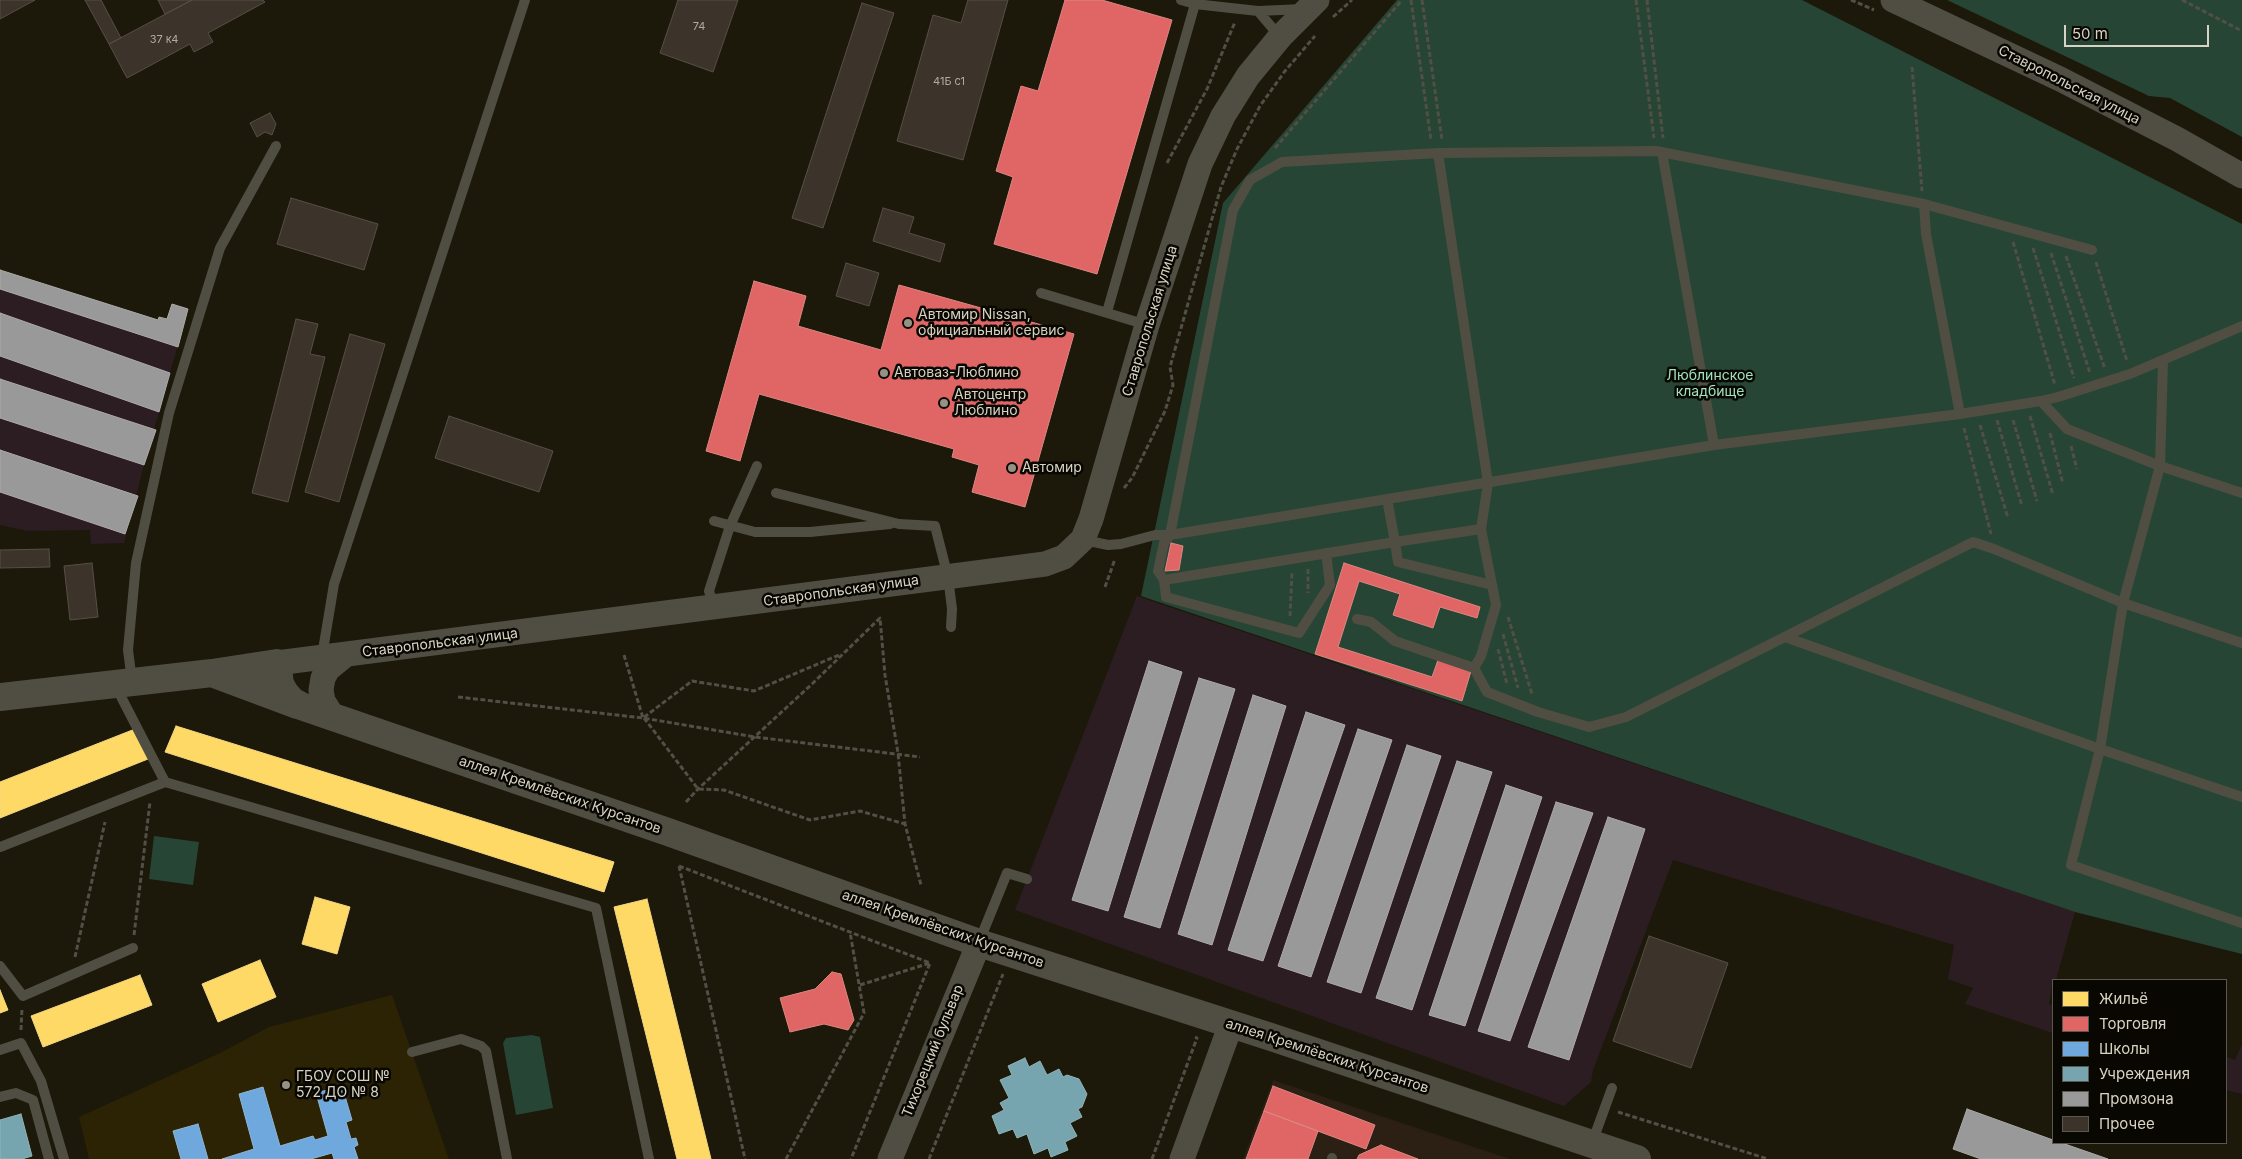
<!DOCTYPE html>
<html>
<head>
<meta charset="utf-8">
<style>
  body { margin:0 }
  #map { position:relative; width:2242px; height:1159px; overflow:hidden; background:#1c180a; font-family:Inter,sans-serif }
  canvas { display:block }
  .legend { position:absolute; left:2052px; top:979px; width:175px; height:165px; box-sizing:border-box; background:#090701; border:1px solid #5b594f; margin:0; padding:6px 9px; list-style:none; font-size:15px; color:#d7d3c4 }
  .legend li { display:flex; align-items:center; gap:10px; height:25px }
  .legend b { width:25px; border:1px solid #5b594f }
  .scale { position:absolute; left:2064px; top:25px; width:145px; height:22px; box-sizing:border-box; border:2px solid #d7d3c4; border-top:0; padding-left:6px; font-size:15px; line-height:18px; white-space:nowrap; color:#d7d3c4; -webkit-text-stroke:4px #090701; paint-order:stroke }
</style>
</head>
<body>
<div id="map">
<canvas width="2242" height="1159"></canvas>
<ul class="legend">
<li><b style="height:14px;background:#ffd966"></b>Жильё</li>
<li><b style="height:14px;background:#e06666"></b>Торговля</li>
<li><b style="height:14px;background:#6fa8dc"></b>Школы</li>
<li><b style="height:14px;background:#76a5af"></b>Учреждения</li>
<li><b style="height:14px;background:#999"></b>Промзона</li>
<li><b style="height:14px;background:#3c342a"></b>Прочее</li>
</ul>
<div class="scale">50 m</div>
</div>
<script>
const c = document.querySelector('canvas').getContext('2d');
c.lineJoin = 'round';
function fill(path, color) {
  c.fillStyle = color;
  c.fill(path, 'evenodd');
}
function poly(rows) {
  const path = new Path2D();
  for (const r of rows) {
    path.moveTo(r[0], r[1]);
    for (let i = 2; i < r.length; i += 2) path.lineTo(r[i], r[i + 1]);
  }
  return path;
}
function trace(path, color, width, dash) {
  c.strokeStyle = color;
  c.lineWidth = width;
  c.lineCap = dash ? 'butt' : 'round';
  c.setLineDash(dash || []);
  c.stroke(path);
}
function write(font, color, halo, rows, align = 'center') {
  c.font = font + ' Inter,sans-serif';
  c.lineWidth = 5;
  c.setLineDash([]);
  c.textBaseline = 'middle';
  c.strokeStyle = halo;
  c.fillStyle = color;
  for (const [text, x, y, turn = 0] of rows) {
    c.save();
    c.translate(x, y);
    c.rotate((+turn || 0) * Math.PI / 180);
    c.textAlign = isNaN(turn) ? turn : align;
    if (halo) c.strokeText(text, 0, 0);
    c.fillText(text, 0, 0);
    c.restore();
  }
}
fill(poly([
  [1273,1080,1510,1159,1243,1159]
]), '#2c1f13');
fill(poly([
  [0,270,158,320,159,317,167,319,172,304,188,309,144,465,124,543,91,544,90,530,27,531,0,525],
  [1137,596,2075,912,2056,980,2053,980,2049,1004,2053,1006,2053,1033,1965,1004,1973,988,1948,979,1954,945,1673,860,1593,1070,1591,1082,1564,1106,1015,910],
  [2242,1044,2242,1094,2226,1090,2226,1057,2235,1060]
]), '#2c1d23');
fill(poly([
  [392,995,449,1159,89,1159,79,1117,220,1053,269,1027]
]), '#2c2304');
fill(poly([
  [1397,0,1802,0,2242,224,2242,954,2075,912,1141,596,1223,203],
  [1947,0,2242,0,2242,137,2170,98,2149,96],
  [154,836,199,842,193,885,149,879],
  [532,1035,540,1037,553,1108,516,1115,503,1043,506,1038]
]), '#274534');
const homes = poly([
  [176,726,614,862,604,892,165,752,176,726],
  [135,729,148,759,0,818,0,782,135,729],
  [315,897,350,907,337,954,302,944,315,897],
  [647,899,711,1159,677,1159,614,907,647,899],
  [260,960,276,997,218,1022,202,984,260,960],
  [140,975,152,1005,43,1047,31,1016,140,975],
  [0,990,8,1010,0,1013,0,990]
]);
fill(homes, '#ffd966');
trace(homes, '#f3d782', 1);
const shops = poly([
  [1065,0,1102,0,1172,20,1097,274,994,244,1013,177,996,171,1021,86,1038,91,1065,0],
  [754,281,806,296,798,326,881,350,899,285,1074,334,1025,507,972,492,979,465,952,457,954,449,759,394,740,461,706,451,754,281],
  [1171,543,1183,546,1179,570,1165,571,1171,543],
  [1344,563,1480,607,1477,618,1440,607,1433,628,1393,615,1400,594,1359,581,1338,647,1432,677,1438,660,1471,671,1462,701,1315,654,1344,563],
  [832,972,841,974,854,1020,848,1030,824,1024,790,1032,780,998,815,989,832,972],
  [1273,1086,1375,1125,1366,1149,1264,1111,1273,1086],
  [1264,1111,1318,1131,1308,1159,1246,1159,1264,1111],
  [1381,1145,1418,1159,1357,1159,1359,1155,1381,1145]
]);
fill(shops, '#e06666');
trace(shops, '#dd8782', 1);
const schools = poly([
  [342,1086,352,1120,346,1122,351,1139,356,1138,358,1145,354,1147,358,1159,334,1159,332,1153,311,1159,222,1159,254,1149,239,1094,263,1087,280,1146,313,1136,315,1140,328,1136,316,1093,342,1086],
  [198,1124,208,1159,181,1159,173,1131,198,1124]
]);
fill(schools, '#6fa8dc');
trace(schools, '#8eb5d5', 1);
const public = poly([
  [1025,1058,1029,1067,1040,1061,1047,1075,1059,1069,1063,1077,1067,1075,1079,1079,1087,1094,1082,1107,1078,1109,1082,1117,1070,1123,1077,1136,1065,1142,1068,1150,1051,1157,1048,1148,1034,1154,1027,1134,1017,1138,1013,1129,999,1134,992,1116,1004,1110,1000,1103,1009,1098,1000,1080,1012,1075,1008,1066,1025,1058],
  [21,1114,32,1156,22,1159,0,1159,0,1120,21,1114]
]);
fill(public, '#76a5af');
trace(public, '#93b3b5', 1);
const industry = poly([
  [0,270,158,320,159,317,167,319,172,304,188,309,178,347,0,289,0,270],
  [0,313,170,373,159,412,0,356,0,313],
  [0,379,156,430,144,465,0,418,0,379],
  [0,450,138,496,125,534,0,492,0,450],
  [1149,661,1182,672,1108,911,1072,900,1149,661],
  [1199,678,1235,689,1160,928,1124,917,1199,678],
  [1253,695,1286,706,1212,945,1178,934,1253,695],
  [1306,712,1345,725,1263,961,1228,950,1306,712],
  [1358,729,1392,740,1311,977,1278,966,1358,729],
  [1407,745,1441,756,1361,993,1327,982,1407,745],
  [1457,761,1492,772,1412,1010,1376,998,1457,761],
  [1506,785,1542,797,1465,1026,1429,1015,1506,785],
  [1556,802,1593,813,1510,1041,1478,1031,1556,802],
  [1608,817,1645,829,1569,1060,1528,1047,1608,817],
  [1967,1109,2053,1140,2053,1143,2062,1143,2108,1159,1981,1159,1953,1149,1967,1109]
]);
fill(industry, '#999');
trace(industry, '#acaaa6', 1);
const building = poly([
  [0,0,35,0,0,19,0,0],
  [85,0,101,0,121,38,109,44,85,0],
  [158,0,192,0,165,14,158,0],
  [192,0,263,0,265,2,208,33,213,42,194,52,190,44,127,78,109,44,192,0],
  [678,0,738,0,713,72,660,53,678,0],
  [968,0,1008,0,963,160,897,141,933,15,961,23,968,0],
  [862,3,894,13,823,228,792,218,862,3],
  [270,113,276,124,272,135,265,132,257,137,250,123,270,113],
  [291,198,378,224,364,270,277,244,291,198],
  [883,208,914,217,909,233,945,244,940,262,873,241,883,208],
  [846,263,879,273,869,306,836,296,846,263],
  [296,319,318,324,310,354,325,357,288,502,252,493,296,319],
  [350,334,385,344,339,502,305,492,350,334],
  [449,416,553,451,539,492,435,458,449,416],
  [49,549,50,567,0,568,0,550,49,549],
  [92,563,98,617,70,620,64,566,92,563],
  [1649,936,1728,963,1691,1068,1613,1041,1649,936]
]);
fill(building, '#3c342a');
trace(building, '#564f46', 1);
trace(poly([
  [1411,0,1431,140],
  [1422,0,1442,140],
  [1636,0,1654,138],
  [1647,0,1663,138],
  [1851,0,1874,10],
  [2182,0,2242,31],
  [1333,17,1352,0],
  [1912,67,1922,191],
  [1275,148,1402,0],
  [1167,163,1207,89,1235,22],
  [2013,242,2055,385],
  [2033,248,2074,378],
  [2051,253,2090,373],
  [2066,256,2105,369],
  [2096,262,2127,361],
  [2030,416,2053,495],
  [1997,420,2022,506],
  [2013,420,2037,501],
  [1980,425,2008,518],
  [1964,428,1991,534],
  [2050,433,2063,484],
  [2071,446,2077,469],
  [1124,488,1132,478,1165,411,1173,385,1170,367,1221,187,1237,149,1260,106,1285,71,1315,36],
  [1308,569,1308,593],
  [1105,587,1115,559],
  [1290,616,1292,572],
  [1508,617,1532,694],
  [1503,634,1518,688],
  [1498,649,1507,684],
  [624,655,643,718,755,737,920,757],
  [458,697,643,718,692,681,754,691,839,655],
  [644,718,698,789,724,790,810,820,860,811,905,824],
  [686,802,698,789,812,684,880,618,885,675,898,753,905,824,921,885],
  [679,866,930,963,851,1159],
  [679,866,745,1159],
  [134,935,150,802],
  [75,957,105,822],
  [860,985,930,963],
  [21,1030,22,1008],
  [1618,1112,1768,1159],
  [786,1159,864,1013,850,932],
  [929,1159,1003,974],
  [1152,1159,1197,1038,1195,1037]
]), '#514f46', 3, [5, 2.5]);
trace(poly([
  [1181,0,1195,4],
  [1258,11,1280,37],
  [1662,152,1714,445],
  [1438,153,1488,483,1481,529,1496,605,1481,656,1474,668,1487,692,1538,712,1589,727,1626,717,1973,542,1994,549,2123,603,2242,643],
  [1924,204,2092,250],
  [1041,293,1147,325],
  [1107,312,1195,4,1258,11,1303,9],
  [2041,401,2067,429,2160,466,2163,361],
  [776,493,899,524,935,526,948,577,952,609,951,627],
  [2242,493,2160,466,2123,603,2100,749,2071,865,2242,923],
  [1387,499,1395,542,1481,529],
  [714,521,755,532,810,532,890,524],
  [1084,540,1108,545,1121,544,1155,535,1170,535,1714,445,1960,414,2041,401,2058,397,2130,374,2242,326],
  [1326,553,1330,585,1299,633,1166,597,1164,580,1158,571,1164,543,1170,535,1233,210,1250,180,1282,162,1438,153,1656,151,1924,204,1926,234,1960,414],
  [1164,580,1395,542,1398,562,1492,585],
  [714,607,709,591,730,526,757,466],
  [1357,619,1371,622,1395,641,1474,668],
  [1785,637,2100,749,2242,797],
  [322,656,334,584,525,0],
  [132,681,128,650,136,563,169,413,220,248,276,146],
  [115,685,165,782],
  [0,847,165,782,596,908,649,1159],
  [979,942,1007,873,1027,879],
  [0,966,23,996,133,948],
  [0,1050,21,1043,41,1081,64,1159],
  [412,1052,461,1039,481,1046,486,1051,507,1159],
  [0,1097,16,1093,33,1100,49,1159],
  [1592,1143,1612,1088],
  [1332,1159,1332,1158]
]), '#504e43', 10);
trace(poly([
  [1893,0,2060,79,2177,139,2242,176],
  [277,663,930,579,1045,564,1064,557,1083,539,1091,519,1147,325,1200,164,1223,116,1248,76,1280,37,1317,0],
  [333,717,323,701,321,690,323,678,328,669,345,655],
  [890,1159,979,943],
  [1182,1159,1231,1024]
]), '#504e43', 25);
trace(poly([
  [214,674,297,705],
  [0,697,212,673,277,663,280,684,285,693,292,701,301,706,668,832,979,943,1271,1037,1637,1159]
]), '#504e43', 28);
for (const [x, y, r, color] of [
  [908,323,5,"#969283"],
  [884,373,5,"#969283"],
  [944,403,5,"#969283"],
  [1012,468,5,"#969283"],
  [286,1085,5,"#969283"]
]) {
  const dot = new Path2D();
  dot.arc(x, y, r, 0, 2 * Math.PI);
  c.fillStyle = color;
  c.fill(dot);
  trace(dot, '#090701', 2);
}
write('11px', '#b0ab9e', null, [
  ["74",699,27],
  ["37 к4",164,40],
  ["41Б с1",949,82]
]);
write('14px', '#d7d3c4', '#090701', [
  ["Ставропольская улица",2069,85,27],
  ["Ставропольская улица",1150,321,-73],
  ["Ставропольская улица",841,591,-8],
  ["Ставропольская улица",440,643,-7],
  ["аллея Кремлёвских Курсантов",560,795,19],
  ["аллея Кремлёвских Курсантов",943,929,19],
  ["Тихорецкий бульвар",933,1051,-68],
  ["аллея Кремлёвских Курсантов",1327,1056,18]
]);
write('14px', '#d7d3c4', '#090701', [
  ["Автомир Nissan,",918,315],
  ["официальный сервис",918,331],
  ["Автоваз-Люблино",894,373],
  ["Автоцентр",954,395],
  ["Люблино",954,411],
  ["Автомир",1022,468],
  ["ГБОУ СОШ №",296,1077],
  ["572 ДО № 8",296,1093]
], 'left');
write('14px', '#9fe3bf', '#090701', [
  ["Люблинское",1710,376],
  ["кладбище",1710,392]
]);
</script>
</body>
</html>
